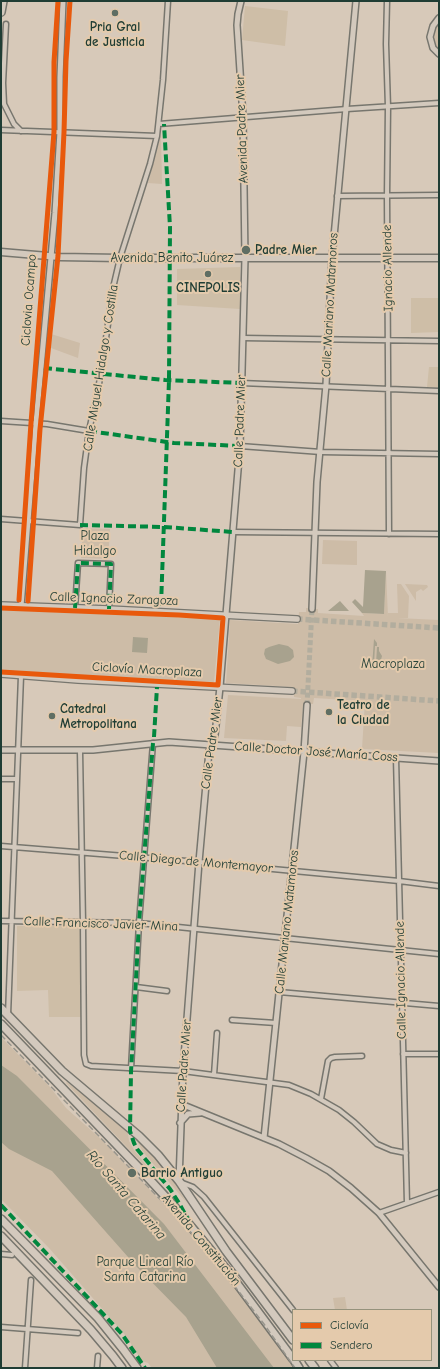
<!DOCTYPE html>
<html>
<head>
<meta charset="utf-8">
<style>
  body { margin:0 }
  #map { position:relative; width:440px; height:1369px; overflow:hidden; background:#d7c9b9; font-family:"Comic Neue",sans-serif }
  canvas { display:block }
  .frame { position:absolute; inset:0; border:2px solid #1f3d34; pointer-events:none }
  .legend { position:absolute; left:292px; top:1309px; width:140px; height:52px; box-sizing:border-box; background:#e4caac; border:1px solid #95927c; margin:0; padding:5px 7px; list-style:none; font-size:12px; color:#1f3d34 }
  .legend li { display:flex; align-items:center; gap:8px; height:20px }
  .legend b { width:20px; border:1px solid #95927c }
</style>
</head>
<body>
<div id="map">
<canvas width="440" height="1369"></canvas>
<div class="frame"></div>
<ul class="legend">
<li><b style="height:5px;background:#e8590c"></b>Ciclovía</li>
<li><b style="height:5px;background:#00873e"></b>Sendero</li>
</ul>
</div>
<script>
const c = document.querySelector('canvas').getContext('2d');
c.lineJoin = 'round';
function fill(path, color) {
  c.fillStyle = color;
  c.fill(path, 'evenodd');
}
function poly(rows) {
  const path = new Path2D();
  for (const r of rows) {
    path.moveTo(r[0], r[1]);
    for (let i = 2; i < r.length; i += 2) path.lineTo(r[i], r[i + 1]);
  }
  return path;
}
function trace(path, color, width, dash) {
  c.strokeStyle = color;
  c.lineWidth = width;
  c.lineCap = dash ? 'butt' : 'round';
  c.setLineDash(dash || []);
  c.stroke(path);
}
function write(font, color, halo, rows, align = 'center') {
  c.font = font + ' "Comic Neue",sans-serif';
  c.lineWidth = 4;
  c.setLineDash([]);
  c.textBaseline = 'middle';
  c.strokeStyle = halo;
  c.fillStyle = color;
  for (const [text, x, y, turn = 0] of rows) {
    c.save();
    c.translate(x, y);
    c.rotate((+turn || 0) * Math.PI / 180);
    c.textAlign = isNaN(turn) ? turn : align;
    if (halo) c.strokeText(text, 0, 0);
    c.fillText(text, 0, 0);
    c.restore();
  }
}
fill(poly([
  [245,6,288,11,285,46,242,40],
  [240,267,240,309,177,305,177,269],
  [411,298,439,298,439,332,411,333],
  [429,367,439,367,439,388,427,387],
  [17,926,82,926,81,1017,49,1017,48,990,17,991]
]), '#cebea7');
fill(poly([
  [439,19,439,51,433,43,432,36,433,29],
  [161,134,162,184,148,183],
  [51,334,80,343,78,358,51,348],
  [83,528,110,529,108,559,81,558],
  [323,540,357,541,357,565,322,564],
  [386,571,388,617,378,617,388,617,388,613,398,613,397,584,401,584,409,596,408,618,397,618,439,620,439,753,362,749,365,701,314,698,313,704,303,704,301,727,287,726,286,741,224,738,228,695,301,699,301,698,294,697,294,687,226,683,230,620,298,624,299,612,306,612,306,608,318,609,318,613,364,616,362,613,384,614],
  [405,584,427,585,428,587,423,591,421,589,416,592,416,601],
  [1,610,220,619,214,682,154,679,102,678,1,670],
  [1,1037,50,1087,66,1108,102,1140,186,1227,224,1271,274,1337,295,1368,152,1368,148,1363,142,1361,126,1336,49,1248,1,1199],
  [67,1082,122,1125,128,1133,129,1141,134,1150,159,1181,66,1083],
  [136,1139,147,1148,169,1174,187,1203,143,1152],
  [345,1297,347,1310,335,1310,333,1298]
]), '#cdbca7');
fill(poly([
  [365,570,386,571,384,614,362,613,352,602,355,599,363,607],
  [340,601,349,611,328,611],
  [133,637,148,638,147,653,132,652],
  [374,639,377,643,377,646,375,646,374,664,376,664,377,647,379,647,379,651,382,656,379,667,372,667],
  [279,644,288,646,293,650,294,657,290,661,278,664,266,659,264,654,265,649,269,647],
  [1,1065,17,1076,164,1224,274,1368,217,1368,186,1317,136,1266,52,1171,9,1149,1,1142]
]), '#a8a28e');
trace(poly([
  [307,705,312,609]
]), '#b2ad9e', 5, [5, 2.5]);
trace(poly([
  [297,619,439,628],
  [292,691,439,701]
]), '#b2ad9e', 5.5, [5.5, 3]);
const minor = poly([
  [387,1,386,44,388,107,387,196,389,534],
  [6,24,3,83,4,104,14,124,21,131],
  [159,124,347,109,439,103],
  [1,130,157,136],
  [337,196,439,195],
  [243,338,439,341],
  [241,383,439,391],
  [1,421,47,424,89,431],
  [240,446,321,452,439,454],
  [1,519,80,525,84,468,89,431,101,374,113,288,120,258,150,164,157,136,163,80,168,1],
  [233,532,439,534],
  [75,608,78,563,111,564,109,609],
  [80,751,83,923,84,1055,86,1064,91,1066,183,1071,289,1085,311,1094,339,1110,354,1122,377,1144,391,1150,406,1153],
  [396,758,407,1203],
  [1,779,17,779],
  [1,846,199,862,399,881,439,886],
  [1,921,139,923,439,954],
  [136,987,167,991],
  [279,992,439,1006],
  [8,1015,21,676],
  [232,1020,276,1023],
  [403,1054,439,1054],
  [131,1069,139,923,153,743],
  [214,1075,217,1033],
  [321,1099,328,1061,331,1058,335,1057,362,1056],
  [180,1182,193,1187,204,1197,293,1310],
  [379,1213,439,1192],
  [1,1254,12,1255],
  [1,1327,78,1333],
  [330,1360,336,1368],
  [25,1368,31,1280],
  [97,1368,98,1356]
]);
const tertiary = poly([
  [439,18,433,26,430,37,433,48,439,54],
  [21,606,36,423,55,213,60,132,60,77,63,1],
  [312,609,317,482,326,385,332,258,356,1],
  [1,750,93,750,169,742,439,761],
  [181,1104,279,1144,306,1158,329,1171,351,1188,379,1213,439,1287],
  [180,1123,188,1114,200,1113],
  [264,1138,304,752,307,705],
  [179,1181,183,1071,199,862,209,751,215,735,220,687,240,446,245,258,243,117,237,25,238,14,241,1]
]);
const secondary = poly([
  [1,605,109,609,297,619],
  [1,674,78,680,292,691]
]);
const primary = poly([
  [1,252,60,257,120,258,439,258]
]);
const trunk = poly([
  [1,12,3,1],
  [1,1008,62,1071,139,1136,158,1155,179,1181,226,1251,293,1340],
  [1,1024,140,1169,174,1206,227,1270,293,1359],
  [1,1219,98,1318,123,1349,137,1368],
  [1,1236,91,1330,113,1356,122,1368],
  [294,1360,299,1368],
  [309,1360,315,1368]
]);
trace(minor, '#77766e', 7);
trace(tertiary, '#77766e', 8);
trace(secondary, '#77766e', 8);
trace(primary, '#77766e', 9);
trace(trunk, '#77766e', 10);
trace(minor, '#d3c9bd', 4);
trace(tertiary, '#d3c9bd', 5);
trace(secondary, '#d3c9bd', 5.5);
trace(primary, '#d3c9bd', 6);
trace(trunk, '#d3c9bd', 7);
trace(poly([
  [1,1035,184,1224,226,1275,264,1324,295,1368]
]), '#98958c', 1.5, [6, 3]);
trace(poly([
  [44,368,165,380,241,383],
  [89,431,174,443,240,446],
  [80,525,164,527,233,532],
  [161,606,169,380,170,227,164,124],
  [75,608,78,563,111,564,109,609],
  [154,737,157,687],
  [153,743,139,923,131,1072,130,1131,134,1143,137,1149,170,1189,179,1203,192,1227],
  [1,1205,122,1334,145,1368]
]), '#00873e', 4, [8, 4]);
trace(poly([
  [19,600,31,423,54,132,54,62,58,1],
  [28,601,40,429,58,256,64,132,66,61,70,1],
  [1,608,179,615,223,618,218,685,1,672]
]), '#e8590c', 5);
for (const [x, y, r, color] of [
  [115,13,4,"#5f6e63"],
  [246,250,5,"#5f6e63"],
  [208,274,4,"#5f6e63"],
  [329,712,4,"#5f6e63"],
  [52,716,4,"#5f6e63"],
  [132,1173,5,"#5f6e63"]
]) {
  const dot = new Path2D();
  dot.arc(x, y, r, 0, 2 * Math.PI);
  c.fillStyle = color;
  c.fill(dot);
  trace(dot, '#e4caac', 1.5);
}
write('bold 13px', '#1f3d34', '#e4caac', [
  ["Pria Gral",115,27,"center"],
  ["de Justicia",115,42,"center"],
  ["Padre Mier",255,250],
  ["CINEPOLIS",208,288,"center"],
  ["Teatro de",337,705],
  ["la Ciudad",337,720],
  ["Catedral",60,709],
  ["Metropolitana",60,724],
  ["Barrio Antiguo",141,1173]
], 'left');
write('13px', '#1f3d34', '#e4caac', [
  ["Avenida Padre Mier",242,129,-92],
  ["Avenida Benito Juárez",172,258],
  ["Ignacio Allende",388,268,-91],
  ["Ciclovia Ocampo",29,300,-86],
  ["Calle Mariano Matamoros",330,305,-87],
  ["Calle Miguel Hidalgo y Costilla",101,368,-81],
  ["Calle Padre Mier",240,421,-88],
  ["Calle Ignacio Zaragoza",114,599,2],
  ["Ciclovía Macroplaza",147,670,3],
  ["Calle Padre Mier",212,743,-82],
  ["Calle Doctor José María Coss",316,752,4],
  ["Calle Diego de Montemayor",196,862,5],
  ["Calle Mariano Matamoros",287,922,-84],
  ["Calle Francisco Javier Mina",101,924,2],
  ["Calle Ignacio Allende",401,980,-91],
  ["Calle Padre Mier",184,1066,-86],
  ["Avenida Constitución",201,1240,50]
]);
write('13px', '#274339', '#e4caac', [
  ["Plaza",95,536],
  ["Hidalgo",95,551],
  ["Macroplaza",393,664],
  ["Parque Lineal Río",145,1262],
  ["Santa Catarina",145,1277]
]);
write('italic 14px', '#2b453b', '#e4caac', [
  ["Río Santa Catarina",126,1195,49]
]);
</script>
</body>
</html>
